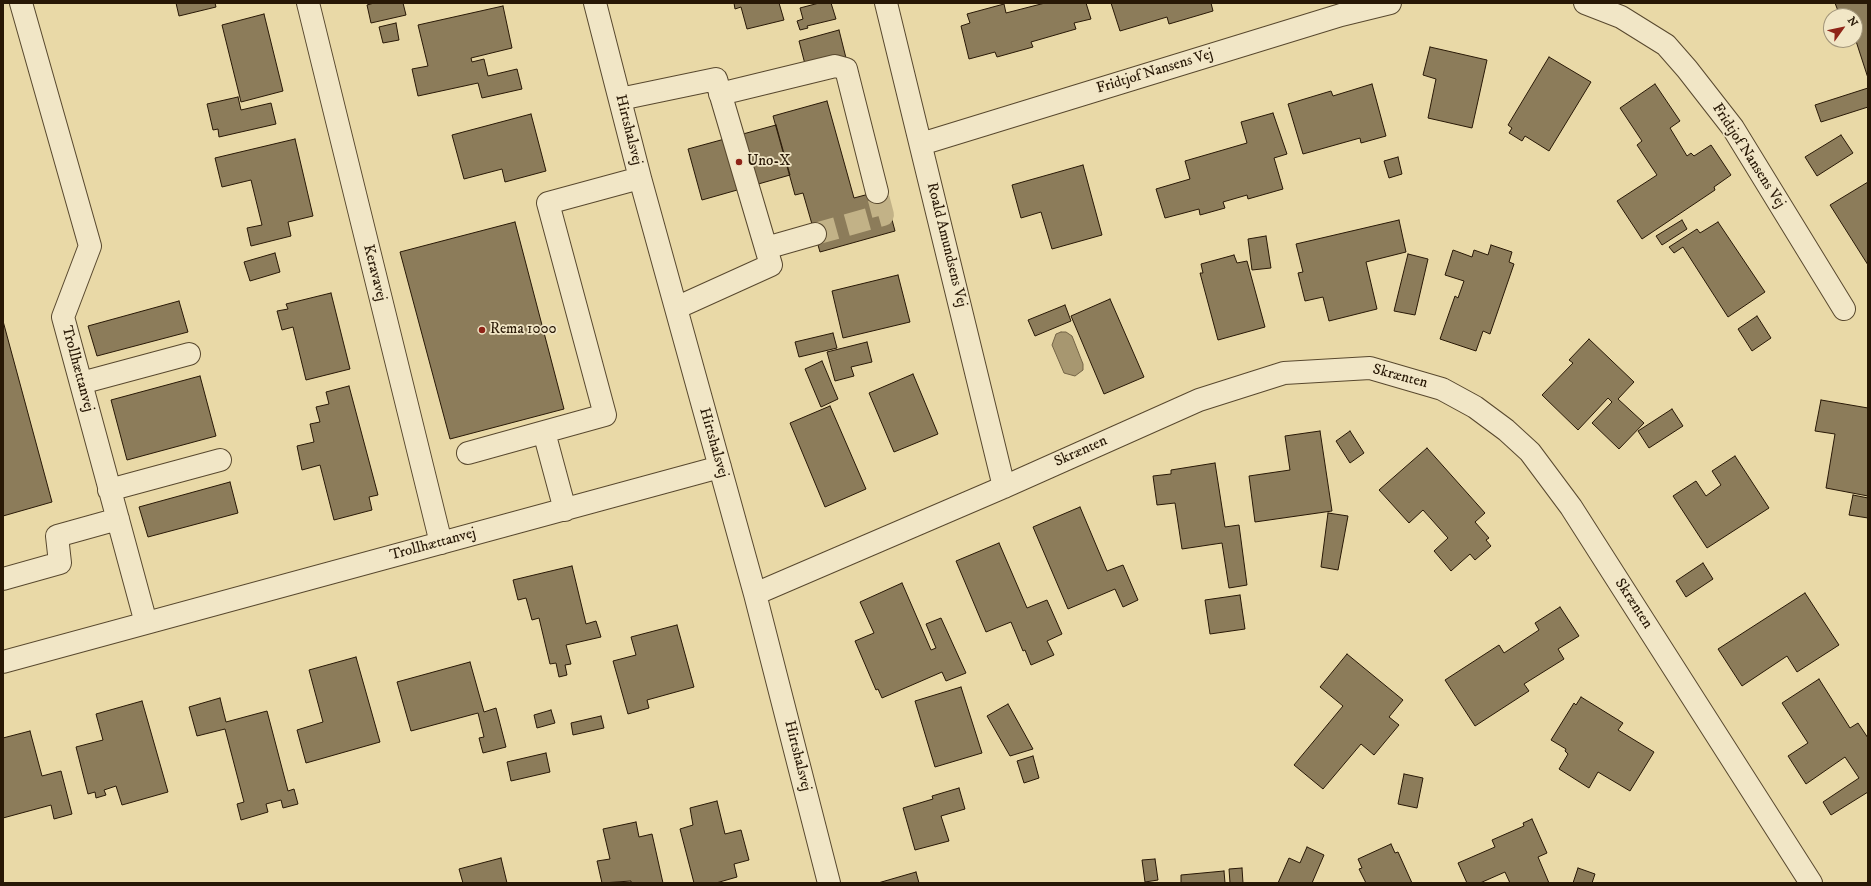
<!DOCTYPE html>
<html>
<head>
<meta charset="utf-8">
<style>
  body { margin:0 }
  #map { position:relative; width:1871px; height:886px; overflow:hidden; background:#e9d9a7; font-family:"IM FELL DW Pica",serif }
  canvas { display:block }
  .frame { position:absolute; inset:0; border:4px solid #281806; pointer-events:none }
  .north { position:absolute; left:1823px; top:8px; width:40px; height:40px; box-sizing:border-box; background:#f1e6c6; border:1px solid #a19479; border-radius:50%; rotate:57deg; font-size:11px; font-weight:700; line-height:16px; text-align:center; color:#281806 }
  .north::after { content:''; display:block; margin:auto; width:14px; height:18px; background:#8f2418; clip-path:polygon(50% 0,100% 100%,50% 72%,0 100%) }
</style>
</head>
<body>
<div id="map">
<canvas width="1871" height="886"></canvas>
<div class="frame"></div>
<div class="north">N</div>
</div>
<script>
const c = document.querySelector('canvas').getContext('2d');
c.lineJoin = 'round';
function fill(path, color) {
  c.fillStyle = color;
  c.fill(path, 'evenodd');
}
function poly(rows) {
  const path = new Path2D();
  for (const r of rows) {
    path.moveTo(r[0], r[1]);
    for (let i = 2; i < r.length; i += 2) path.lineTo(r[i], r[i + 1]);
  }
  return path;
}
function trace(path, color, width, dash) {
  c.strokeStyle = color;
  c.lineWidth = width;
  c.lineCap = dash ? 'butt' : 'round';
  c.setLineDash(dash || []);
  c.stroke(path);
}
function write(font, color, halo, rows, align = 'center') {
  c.font = font + ' "IM FELL DW Pica",serif';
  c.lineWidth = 3.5;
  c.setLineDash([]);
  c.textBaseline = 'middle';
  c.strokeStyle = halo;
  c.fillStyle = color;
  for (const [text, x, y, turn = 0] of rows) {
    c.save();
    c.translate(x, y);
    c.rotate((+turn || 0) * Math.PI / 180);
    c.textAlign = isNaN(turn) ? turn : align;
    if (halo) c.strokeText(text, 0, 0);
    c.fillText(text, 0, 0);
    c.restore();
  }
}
const water = poly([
  [1061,332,1066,332,1072,336,1083,364,1083,370,1075,376,1064,373,1052,345,1056,334,1061,332]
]);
fill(water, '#a79770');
trace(water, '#746446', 1);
const building = poly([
  [176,3,215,3,216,7,179,16,176,3],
  [374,3,403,3,406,15,371,23,367,5,374,3],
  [734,3,779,3,784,20,747,29,741,7,735,9,734,3],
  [819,3,831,3,836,19,807,26,808,28,800,30,797,21,803,19,800,8,819,3],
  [1045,3,1086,3,1091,19,1074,23,1076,29,1031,42,1033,47,997,57,995,52,969,59,961,26,970,23,967,14,1004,4,1006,13,1045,3],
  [1111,3,1211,3,1213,11,1169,24,1167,17,1120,31,1111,3],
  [1835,3,1868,3,1868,78,1855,38,1855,16,1840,16,1835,3],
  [503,6,512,48,471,58,472,62,484,59,488,76,517,69,522,89,482,98,478,83,418,96,412,69,428,66,418,25,503,6],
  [264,14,283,91,241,102,222,25,264,14],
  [396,23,399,40,383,43,379,27,396,23],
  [839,30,846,58,806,68,799,41,839,30],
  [1430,47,1487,60,1472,128,1428,118,1436,79,1423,75,1430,47],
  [1549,57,1591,82,1549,151,1525,136,1522,141,1509,133,1512,128,1508,125,1549,57],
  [1372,84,1386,136,1361,143,1360,138,1303,154,1288,104,1331,91,1333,96,1372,84],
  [1655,84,1680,121,1670,128,1687,156,1691,153,1694,156,1711,145,1731,175,1714,187,1715,190,1642,239,1617,201,1657,175,1637,145,1642,141,1620,108,1655,84],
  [1868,88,1868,107,1821,122,1815,105,1868,88],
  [238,97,241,110,271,103,276,124,219,137,218,129,213,130,207,104,238,97],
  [827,101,854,198,884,190,895,231,820,252,803,193,795,195,773,116,827,101],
  [1273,113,1287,154,1274,158,1283,189,1248,199,1247,195,1223,202,1225,208,1200,215,1199,209,1165,218,1156,189,1190,179,1185,161,1247,143,1241,122,1273,113],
  [531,114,546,171,505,182,502,169,464,179,452,135,531,114],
  [776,125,790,175,702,200,688,149,776,125],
  [1841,135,1853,153,1817,176,1805,157,1841,135],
  [295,139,313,216,288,222,291,236,251,246,247,228,262,225,251,180,222,187,215,158,295,139],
  [1398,157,1402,174,1389,178,1384,161,1398,157],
  [1083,165,1102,235,1052,249,1041,212,1021,218,1012,185,1083,165],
  [1868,182,1868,265,1830,205,1868,182],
  [1399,220,1406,252,1366,262,1377,309,1329,321,1323,297,1305,301,1298,273,1303,272,1296,244,1399,220],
  [1682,220,1687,229,1662,245,1656,236,1682,220],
  [515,222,564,409,450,439,400,252,515,222],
  [1718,222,1765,292,1728,317,1683,247,1674,253,1669,247,1697,229,1700,233,1718,222],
  [1266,236,1271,268,1252,270,1248,239,1266,236],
  [1491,245,1512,252,1509,262,1514,264,1490,334,1483,331,1476,351,1440,339,1455,296,1458,298,1464,281,1445,275,1453,250,1472,257,1474,250,1488,255,1491,245],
  [275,253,280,272,250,281,244,262,275,253],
  [1408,254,1428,259,1415,315,1394,311,1408,254],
  [1234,255,1237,263,1247,261,1265,327,1218,340,1200,273,1203,273,1201,264,1234,255],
  [898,275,910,322,843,338,832,291,898,275],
  [331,293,350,369,306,380,293,327,282,330,277,311,288,309,286,304,331,293],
  [1110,299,1144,377,1104,394,1071,316,1110,299],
  [179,301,188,332,97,356,88,326,179,301],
  [1065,305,1071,321,1035,336,1028,320,1065,305],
  [1757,316,1771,338,1752,351,1738,329,1757,316],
  [3,321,52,502,3,516,3,321],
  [833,333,837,348,799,357,795,342,833,333],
  [1589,339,1634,382,1618,399,1644,423,1619,449,1592,423,1612,402,1608,398,1578,430,1542,395,1573,363,1569,360,1589,339],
  [867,342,872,362,851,367,854,376,835,381,827,352,867,342],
  [822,361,838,399,821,407,805,369,822,361],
  [913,374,938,434,894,452,869,393,913,374],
  [200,376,216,436,127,460,111,400,200,376],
  [349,386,378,495,369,497,372,510,334,520,320,465,302,470,297,446,314,442,310,424,320,422,316,407,329,404,326,392,349,386],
  [1821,400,1868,408,1868,496,1826,488,1835,434,1815,431,1821,400],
  [830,406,866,489,825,507,790,423,830,406],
  [1672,409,1683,426,1649,448,1638,431,1672,409],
  [1320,431,1332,511,1255,522,1249,476,1290,470,1285,436,1320,431],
  [1350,431,1364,453,1350,463,1336,441,1350,431],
  [1427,448,1485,513,1475,522,1489,538,1486,540,1491,546,1475,560,1470,554,1451,571,1434,551,1448,538,1423,510,1409,523,1379,490,1427,448],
  [1735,456,1769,508,1707,548,1673,496,1696,481,1706,496,1721,485,1712,471,1735,456],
  [1215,463,1225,527,1239,525,1247,585,1229,588,1222,543,1182,549,1175,503,1157,505,1153,476,1171,474,1171,470,1215,463],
  [230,482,238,513,148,537,139,507,230,482],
  [1853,495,1868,498,1868,518,1849,515,1853,495],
  [1080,507,1107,571,1123,565,1138,600,1123,607,1115,589,1068,609,1033,527,1080,507],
  [1328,513,1348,516,1338,570,1321,567,1328,513],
  [999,543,1027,608,1047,600,1062,634,1047,641,1054,655,1031,665,1025,650,1023,651,1011,622,986,632,956,561,999,543],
  [1703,563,1713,579,1686,597,1676,581,1703,563],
  [572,566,586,624,596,621,601,637,566,645,571,664,565,665,567,675,559,677,556,663,550,664,539,618,532,620,526,598,518,600,513,580,572,566],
  [902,583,931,650,936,648,926,624,941,618,966,673,946,681,942,672,882,698,878,689,876,690,855,641,874,633,860,602,902,583],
  [1805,593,1839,645,1797,672,1787,656,1742,686,1718,649,1805,593],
  [1240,595,1245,629,1210,634,1205,600,1240,595],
  [1560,607,1579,636,1558,649,1564,659,1524,684,1529,691,1475,726,1445,680,1499,645,1504,653,1539,630,1535,623,1560,607],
  [677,625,694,687,647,700,649,708,628,714,613,661,636,655,631,637,677,625],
  [1347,654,1403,700,1389,717,1399,725,1374,755,1361,744,1323,789,1294,765,1343,706,1320,687,1347,654],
  [356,657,380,742,306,763,297,730,323,722,309,670,356,657],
  [470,662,484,712,496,708,506,747,483,753,479,738,484,737,478,713,411,731,397,682,470,662],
  [1819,679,1850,728,1858,723,1868,738,1868,792,1831,815,1823,802,1859,778,1845,757,1806,784,1788,756,1808,743,1782,703,1819,679],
  [961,687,982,753,935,767,915,701,961,687],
  [1581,697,1623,723,1618,730,1654,752,1630,791,1598,772,1589,788,1559,769,1568,754,1565,751,1566,749,1551,740,1574,703,1576,705,1581,697],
  [220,698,226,722,267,711,288,791,294,789,298,804,283,808,281,800,266,804,268,812,241,820,237,804,244,802,225,729,197,736,189,707,220,698],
  [142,701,168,792,122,805,116,786,104,790,106,795,96,798,95,792,88,794,76,747,103,740,96,714,142,701],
  [1008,704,1033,749,1010,756,987,716,1008,704],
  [551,710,555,723,537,728,534,715,551,710],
  [601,716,604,728,573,735,571,723,601,716],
  [30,731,42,776,61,771,72,814,54,819,51,805,3,818,3,738,30,731],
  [546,753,550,772,511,781,507,762,546,753],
  [1033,756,1039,778,1024,783,1017,761,1033,756],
  [1404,774,1423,778,1417,808,1398,804,1404,774],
  [959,788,965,809,941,816,949,841,915,850,903,808,933,799,932,796,959,788],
  [717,801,725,834,741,830,749,860,734,864,737,877,716,883,694,883,680,829,693,825,690,808,717,801],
  [1532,819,1547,853,1538,857,1549,883,1510,883,1505,872,1480,883,1467,883,1458,863,1495,847,1492,840,1524,826,1523,823,1532,819],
  [636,822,639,837,652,834,663,883,631,883,631,881,602,883,597,861,610,859,603,829,636,822],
  [1391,844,1395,853,1398,852,1412,883,1366,883,1359,869,1362,868,1358,859,1391,844],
  [1307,847,1324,855,1312,883,1278,883,1289,858,1300,863,1307,847],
  [501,858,507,883,463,883,459,869,501,858],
  [1155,859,1158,880,1145,882,1142,860,1155,859],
  [1242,868,1243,883,1230,883,1229,869,1242,868],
  [1578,868,1595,874,1592,883,1573,883,1578,868],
  [1224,871,1225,883,1181,883,1181,875,1224,871],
  [916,872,919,883,878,883,916,872]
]);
fill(building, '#8c7c5a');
trace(building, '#281806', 1);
trace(poly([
  [815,234,883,215,877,192]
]), '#c2b287', 22, [22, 11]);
const minor = poly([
  [21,3,90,246,63,317,146,623],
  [308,3,441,543],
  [595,3,640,178,755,594,829,883],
  [886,3,1004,487],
  [1585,3,1621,17,1666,45,1687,69,1733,128,1844,309],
  [720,94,835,66,846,69,877,192],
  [620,99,716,79,771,265,676,308],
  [921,144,1341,15,1390,3],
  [766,248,815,234],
  [81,383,189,354],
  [544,432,565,510],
  [468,453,605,415,548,203,640,178],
  [109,490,220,460],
  [3,579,60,563,57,536,118,519],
  [755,594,1004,487,1199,400,1284,373,1370,368,1442,389,1475,407,1506,430,1530,452,1571,507,1811,883],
  [3,662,720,467]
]);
trace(minor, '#58482e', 24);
trace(minor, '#f1e6c6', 22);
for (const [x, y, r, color] of [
  [739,162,4,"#8f2418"],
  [482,330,4,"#8f2418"]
]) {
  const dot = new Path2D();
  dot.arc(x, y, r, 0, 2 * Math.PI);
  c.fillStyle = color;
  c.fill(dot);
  trace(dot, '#f1e6c6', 1.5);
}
write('15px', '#281806', '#f1e6c6', [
  ["Fridtjof Nansens Vej",1155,72,-17],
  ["Hirtshalsvej",628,130,76],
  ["Fridtjof Nansens Vej",1748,156,57],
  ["Roald Amundsens Vej",946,245,76],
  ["Keravavej",374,273,76],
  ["Trollhættanvej",77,369,75],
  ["Skrænten",1400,377,15],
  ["Hirtshalsvej",713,443,74],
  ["Skrænten",1081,452,-24],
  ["Trollhættanvej",433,545,-15],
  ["Skrænten",1633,604,57],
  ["Hirtshalsvej",797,756,76]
]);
write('15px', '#281806', '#f1e6c6', [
  ["Uno-X",747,162],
  ["Rema 1000",490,330]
], 'left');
</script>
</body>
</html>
